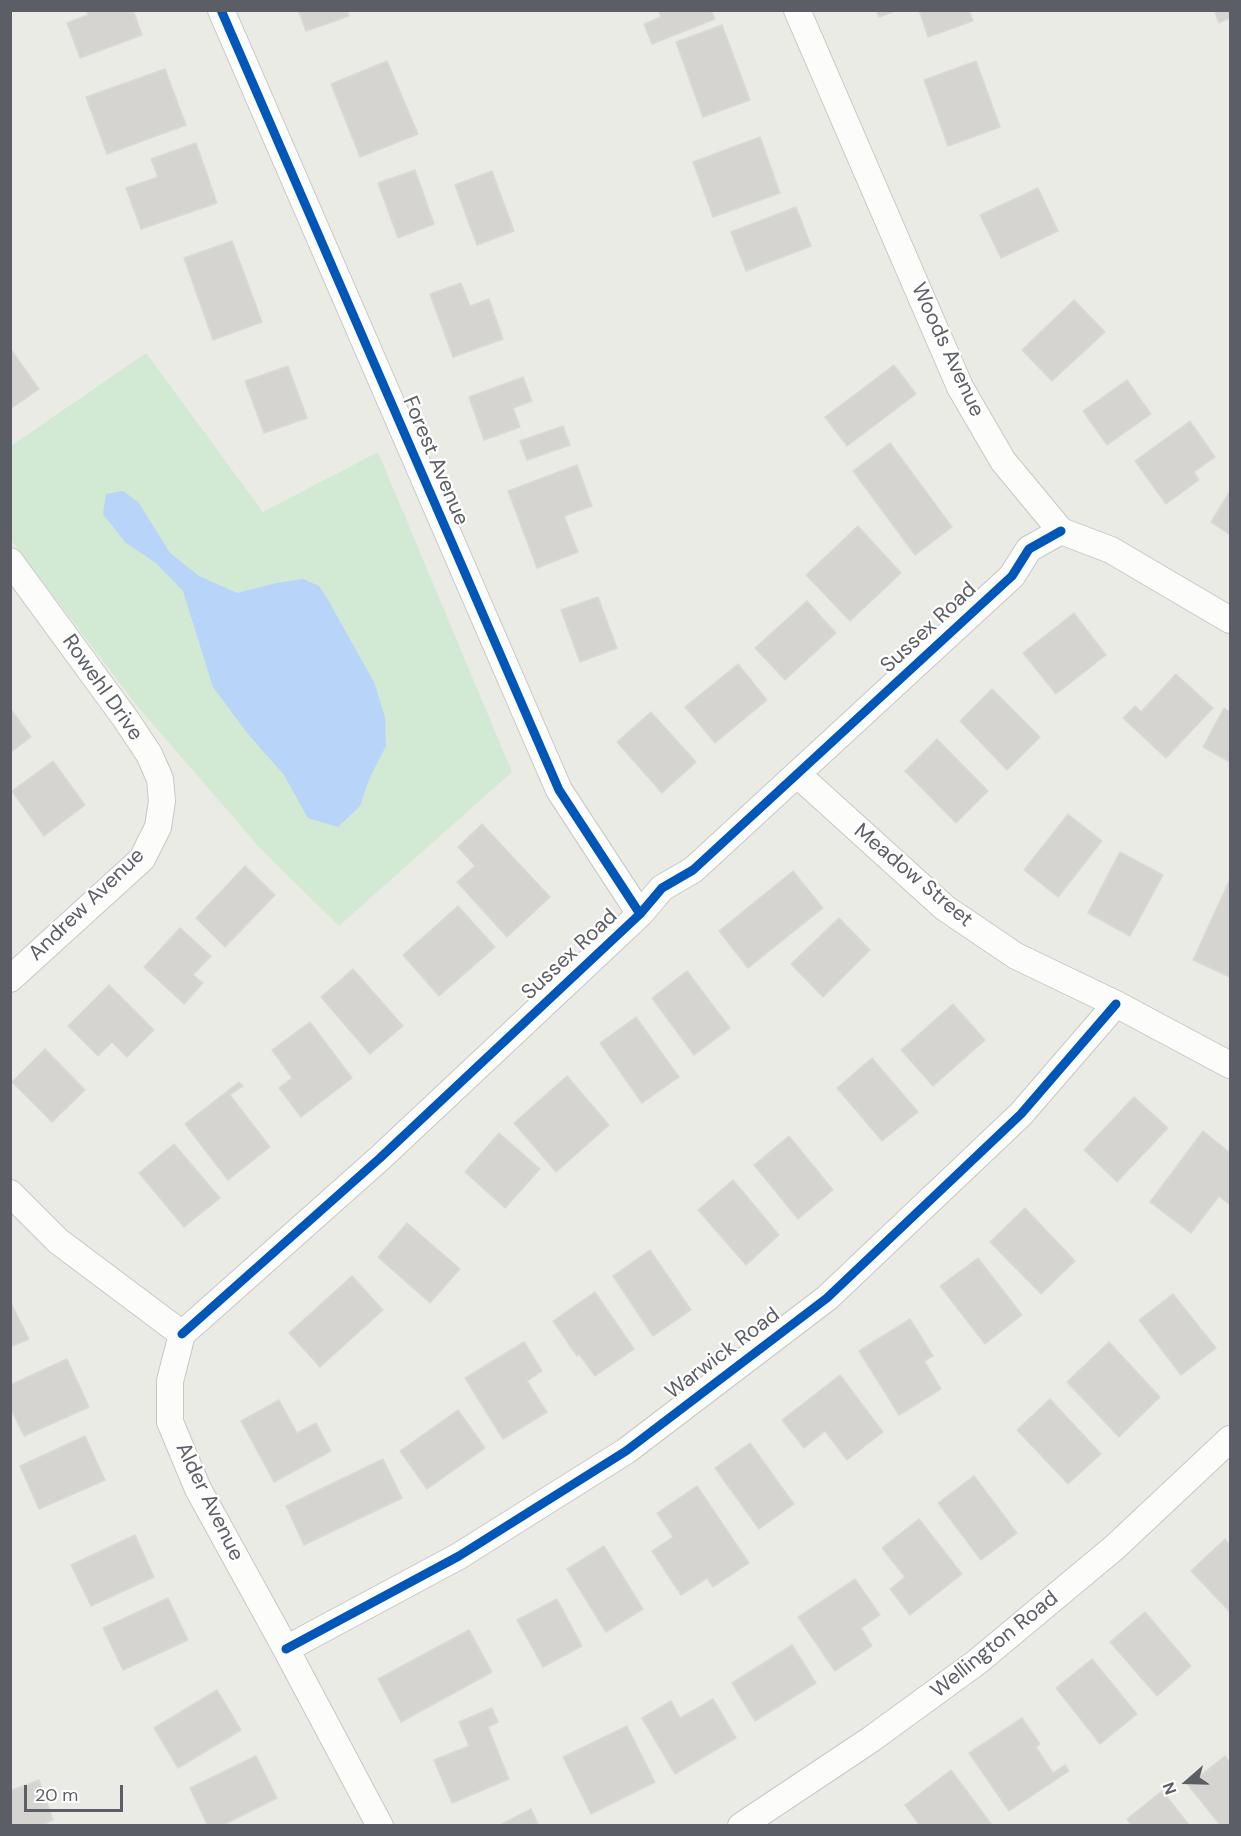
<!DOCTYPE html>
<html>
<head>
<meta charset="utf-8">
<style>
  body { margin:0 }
  #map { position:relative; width:1241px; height:1836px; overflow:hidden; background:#ebebe6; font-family:"DM Sans",sans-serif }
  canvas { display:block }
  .frame { position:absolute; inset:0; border:12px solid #5b5e64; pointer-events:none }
  .north { position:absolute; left:1157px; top:1752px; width:60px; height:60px; -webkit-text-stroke:4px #fff; paint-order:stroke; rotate:250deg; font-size:16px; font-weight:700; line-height:24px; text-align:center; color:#5b5e64 }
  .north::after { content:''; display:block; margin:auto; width:21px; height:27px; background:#5b5e64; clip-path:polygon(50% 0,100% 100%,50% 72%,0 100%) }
  .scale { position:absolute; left:24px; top:1785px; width:99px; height:27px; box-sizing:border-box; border:3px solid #5b5e64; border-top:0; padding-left:8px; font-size:18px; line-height:21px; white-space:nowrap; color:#5b5e64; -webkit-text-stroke:4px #fff; paint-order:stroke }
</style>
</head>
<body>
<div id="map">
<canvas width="1241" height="1836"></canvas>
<div class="frame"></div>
<div class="north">N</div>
<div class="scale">20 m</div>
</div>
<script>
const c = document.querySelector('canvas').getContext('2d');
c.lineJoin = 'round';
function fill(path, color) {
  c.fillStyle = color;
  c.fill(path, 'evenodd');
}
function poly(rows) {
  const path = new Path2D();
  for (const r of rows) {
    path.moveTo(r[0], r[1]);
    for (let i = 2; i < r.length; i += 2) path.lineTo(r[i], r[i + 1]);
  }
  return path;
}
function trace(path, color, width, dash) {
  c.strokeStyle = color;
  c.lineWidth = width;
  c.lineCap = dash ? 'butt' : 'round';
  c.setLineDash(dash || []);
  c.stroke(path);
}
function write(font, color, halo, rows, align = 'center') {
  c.font = font + ' "DM Sans",sans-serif';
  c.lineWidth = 4.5;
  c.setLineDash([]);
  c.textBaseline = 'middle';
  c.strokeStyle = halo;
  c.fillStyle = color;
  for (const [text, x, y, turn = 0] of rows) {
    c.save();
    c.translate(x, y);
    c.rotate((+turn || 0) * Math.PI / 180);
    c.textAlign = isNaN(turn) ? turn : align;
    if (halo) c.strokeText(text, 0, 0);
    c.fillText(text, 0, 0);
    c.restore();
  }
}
fill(poly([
  [146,353,263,512,378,452,512,772,339,926,260,848,138,707,11,540,11,446]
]), '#d2e9d3');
fill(poly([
  [123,491,139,503,170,553,199,576,237,593,276,583,303,579,319,586,328,600,374,682,385,717,386,746,370,777,360,806,338,827,308,818,284,775,248,734,213,687,183,591,156,563,125,542,103,514,106,494]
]), '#b8d4f8');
const building = poly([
  [86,10,133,10,142,35,80,58,67,23,88,15,86,10],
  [298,10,347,10,349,16,306,31,298,10],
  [658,10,711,10,715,19,652,44,644,24,661,17,658,10],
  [876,10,898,10,879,17,876,10],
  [919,10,969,10,973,21,928,37,919,10],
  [1214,10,1230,10,1230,18,1219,23,1214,10],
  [722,25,750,100,703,117,676,42,722,25],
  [387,61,418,134,360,157,331,84,387,61],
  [976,61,1000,127,948,146,924,80,976,61],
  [165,69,186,125,107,154,86,97,165,69],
  [760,137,780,193,713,217,693,162,760,137],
  [196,143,217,203,141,229,126,188,158,177,151,159,196,143],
  [415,170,434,224,398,238,378,183,415,170],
  [492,171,514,231,477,245,455,185,492,171],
  [1038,188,1058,231,1001,258,980,215,1038,188],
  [796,207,811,246,746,271,731,232,796,207],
  [232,241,262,322,213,340,184,258,232,241],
  [461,283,470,306,489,299,503,339,453,357,430,294,461,283],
  [1074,300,1105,332,1052,381,1022,350,1074,300],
  [10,348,39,389,10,409,10,348],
  [894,365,916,394,847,446,825,417,894,365],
  [288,366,307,418,264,433,245,381,288,366],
  [523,377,532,401,513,408,520,427,484,440,469,397,523,377],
  [1127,380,1151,414,1107,445,1083,411,1127,380],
  [1190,421,1215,457,1194,472,1199,480,1166,504,1135,461,1190,421],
  [563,426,570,445,527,460,520,441,563,426],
  [890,443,952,527,915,555,853,471,890,443],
  [577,465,592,506,564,516,578,552,537,568,508,491,577,465],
  [1230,491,1230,532,1229,534,1211,522,1230,491],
  [858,526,901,573,850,621,806,575,858,526],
  [598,597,617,648,580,662,561,610,598,597],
  [807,601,836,633,785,680,755,648,807,601],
  [1074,613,1106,655,1056,694,1023,653,1074,613],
  [738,664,767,700,715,743,685,707,738,664],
  [1176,674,1213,708,1166,758,1123,718,1135,706,1141,712,1176,674],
  [992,689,1040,737,1007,770,960,721,992,689],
  [10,708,31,737,10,753,10,708],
  [1224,708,1230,712,1230,762,1203,747,1224,708],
  [651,712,696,762,662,793,617,742,651,712],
  [937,739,988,791,956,823,905,771,937,739],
  [53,761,85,805,44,836,12,791,53,761],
  [1068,814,1102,841,1058,897,1024,870,1068,814],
  [482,824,550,897,507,937,457,882,475,866,458,847,482,824],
  [1120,852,1163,875,1130,936,1088,913,1120,852],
  [245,866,275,895,225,947,196,918,245,866],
  [793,871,823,908,748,968,719,931,793,871],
  [1230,879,1230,977,1193,960,1230,879],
  [458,906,495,947,439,996,403,955,458,906],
  [839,918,870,950,823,997,791,964,839,918],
  [180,928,211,956,193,975,203,983,184,1004,144,967,180,928],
  [353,969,403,1026,370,1054,321,997,353,969],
  [687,971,730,1028,694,1055,652,998,687,971],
  [109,985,154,1030,127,1057,112,1042,98,1056,68,1026,109,985],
  [953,1004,985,1040,933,1086,901,1050,953,1004],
  [636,1017,679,1077,642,1103,600,1043,636,1017],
  [310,1022,352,1078,301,1117,279,1088,292,1078,272,1050,310,1022],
  [45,1049,85,1090,52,1122,12,1082,45,1049],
  [872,1058,918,1112,882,1141,837,1088,872,1058],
  [567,1076,609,1125,556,1172,514,1123,567,1076],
  [239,1082,243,1086,230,1095,270,1147,228,1180,185,1124,239,1082],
  [1134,1097,1168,1128,1117,1182,1084,1150,1134,1097],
  [1203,1131,1230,1153,1230,1201,1229,1204,1219,1196,1191,1233,1150,1202,1203,1131],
  [499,1133,540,1169,505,1208,465,1172,499,1133],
  [789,1136,833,1190,798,1219,754,1165,789,1136],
  [174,1144,220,1198,184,1227,139,1173,174,1144],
  [733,1180,779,1235,746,1265,698,1210,733,1180],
  [1025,1208,1075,1261,1041,1294,990,1242,1025,1208],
  [407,1223,460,1269,430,1303,378,1257,407,1223],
  [650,1250,691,1310,653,1336,613,1276,650,1250],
  [978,1258,1022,1315,985,1344,940,1286,978,1258],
  [352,1276,383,1310,320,1367,289,1333,352,1276],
  [595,1292,634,1349,595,1376,579,1354,577,1356,553,1321,595,1292],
  [1173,1294,1216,1348,1181,1375,1139,1320,1173,1294],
  [10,1301,29,1339,10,1347,10,1301],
  [910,1319,933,1356,924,1361,941,1389,899,1415,859,1351,910,1319],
  [524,1342,542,1371,527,1381,547,1412,503,1439,465,1378,524,1342],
  [1109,1342,1160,1397,1119,1437,1067,1382,1109,1342],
  [67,1359,89,1407,24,1436,10,1407,10,1385,67,1359],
  [840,1375,883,1432,847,1460,825,1431,804,1448,782,1420,840,1375],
  [1050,1399,1101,1454,1068,1484,1017,1430,1050,1399],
  [279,1400,297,1433,316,1423,331,1451,274,1482,241,1421,279,1400],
  [458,1410,485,1448,427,1489,400,1451,458,1410],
  [85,1436,105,1480,39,1509,20,1466,85,1436],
  [750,1443,794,1504,759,1529,715,1468,750,1443],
  [383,1459,402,1498,304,1545,286,1506,383,1459],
  [974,1476,1017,1533,981,1560,938,1503,974,1476],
  [697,1486,749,1563,713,1587,707,1578,681,1595,652,1551,673,1537,657,1513,697,1486],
  [919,1519,962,1574,910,1615,890,1589,905,1577,882,1548,919,1519],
  [135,1535,154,1577,91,1606,71,1565,135,1535],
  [1225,1539,1230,1545,1230,1612,1191,1571,1225,1539],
  [604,1546,643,1609,606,1632,567,1569,604,1546],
  [855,1579,880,1615,861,1628,872,1646,835,1671,798,1617,855,1579],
  [168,1598,188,1640,123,1670,103,1628,168,1598],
  [557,1599,582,1646,543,1667,517,1620,557,1599],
  [1145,1612,1191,1666,1157,1696,1110,1642,1145,1612],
  [469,1630,492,1672,401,1722,378,1679,469,1630],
  [792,1645,816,1683,755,1721,732,1683,792,1645],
  [1092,1659,1137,1714,1100,1744,1056,1688,1092,1659],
  [217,1690,241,1730,178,1768,154,1728,217,1690],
  [713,1699,736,1738,675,1774,642,1718,671,1701,680,1718,713,1699],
  [492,1708,498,1722,488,1727,509,1779,452,1803,434,1760,469,1746,459,1722,492,1708],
  [1022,1718,1040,1744,1036,1747,1053,1773,1065,1765,1069,1771,1009,1811,969,1753,1022,1718],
  [627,1726,655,1782,591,1814,563,1757,627,1726],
  [256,1756,277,1798,221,1826,208,1826,190,1788,256,1756],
  [1225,1756,1230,1763,1230,1826,1221,1826,1188,1785,1225,1756],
  [951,1770,992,1825,991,1826,920,1826,905,1805,951,1770],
  [39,1780,53,1820,40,1826,10,1826,10,1791,39,1780],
  [1162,1791,1190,1826,1132,1826,1127,1819,1162,1791],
  [531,1809,539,1826,498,1826,531,1809]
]);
fill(building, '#d5d4d1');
trace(building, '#dadad5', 1.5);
const street = poly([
  [221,10,559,790,640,914],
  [797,10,960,387,1003,461,1061,531,1111,550,1230,620],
  [10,561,125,718,149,754,160,779,162,801,158,827,142,859,10,979],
  [797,774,945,908,1016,956,1116,1004,1230,1065],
  [10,1193,58,1241,182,1334,170,1381,170,1422,198,1489,286,1649,380,1826],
  [182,1334,380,1158,640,914,662,888,693,870,1012,576,1029,549,1061,531],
  [286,1649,459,1556,626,1451,827,1298,1021,1114,1116,1004],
  [741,1826,870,1740,977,1662,1115,1547,1230,1439]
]);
trace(street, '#c7c8c6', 28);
trace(street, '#fcfcfb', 26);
trace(poly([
  [221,10,559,790,640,914],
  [182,1334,380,1158,640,914,662,888,693,870,1012,576,1029,549,1061,531],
  [286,1649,459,1556,626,1451,827,1298,1021,1114,1116,1004]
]), '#0057b8', 9);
write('21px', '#5b5e64', '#fff', [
  ["Woods Avenue",947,350,65],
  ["Forest Avenue",435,461,67],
  ["Sussex Road",929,628,-43],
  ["Rowehl Drive",102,688,55],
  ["Meadow Street",913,876,40],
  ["Andrew Avenue",87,905,-44],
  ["Sussex Road",570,955,-43],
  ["Warwick Road",723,1354,-37],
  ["Alder Avenue",209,1502,64],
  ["Wellington Road",995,1645,-39]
]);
</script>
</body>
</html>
